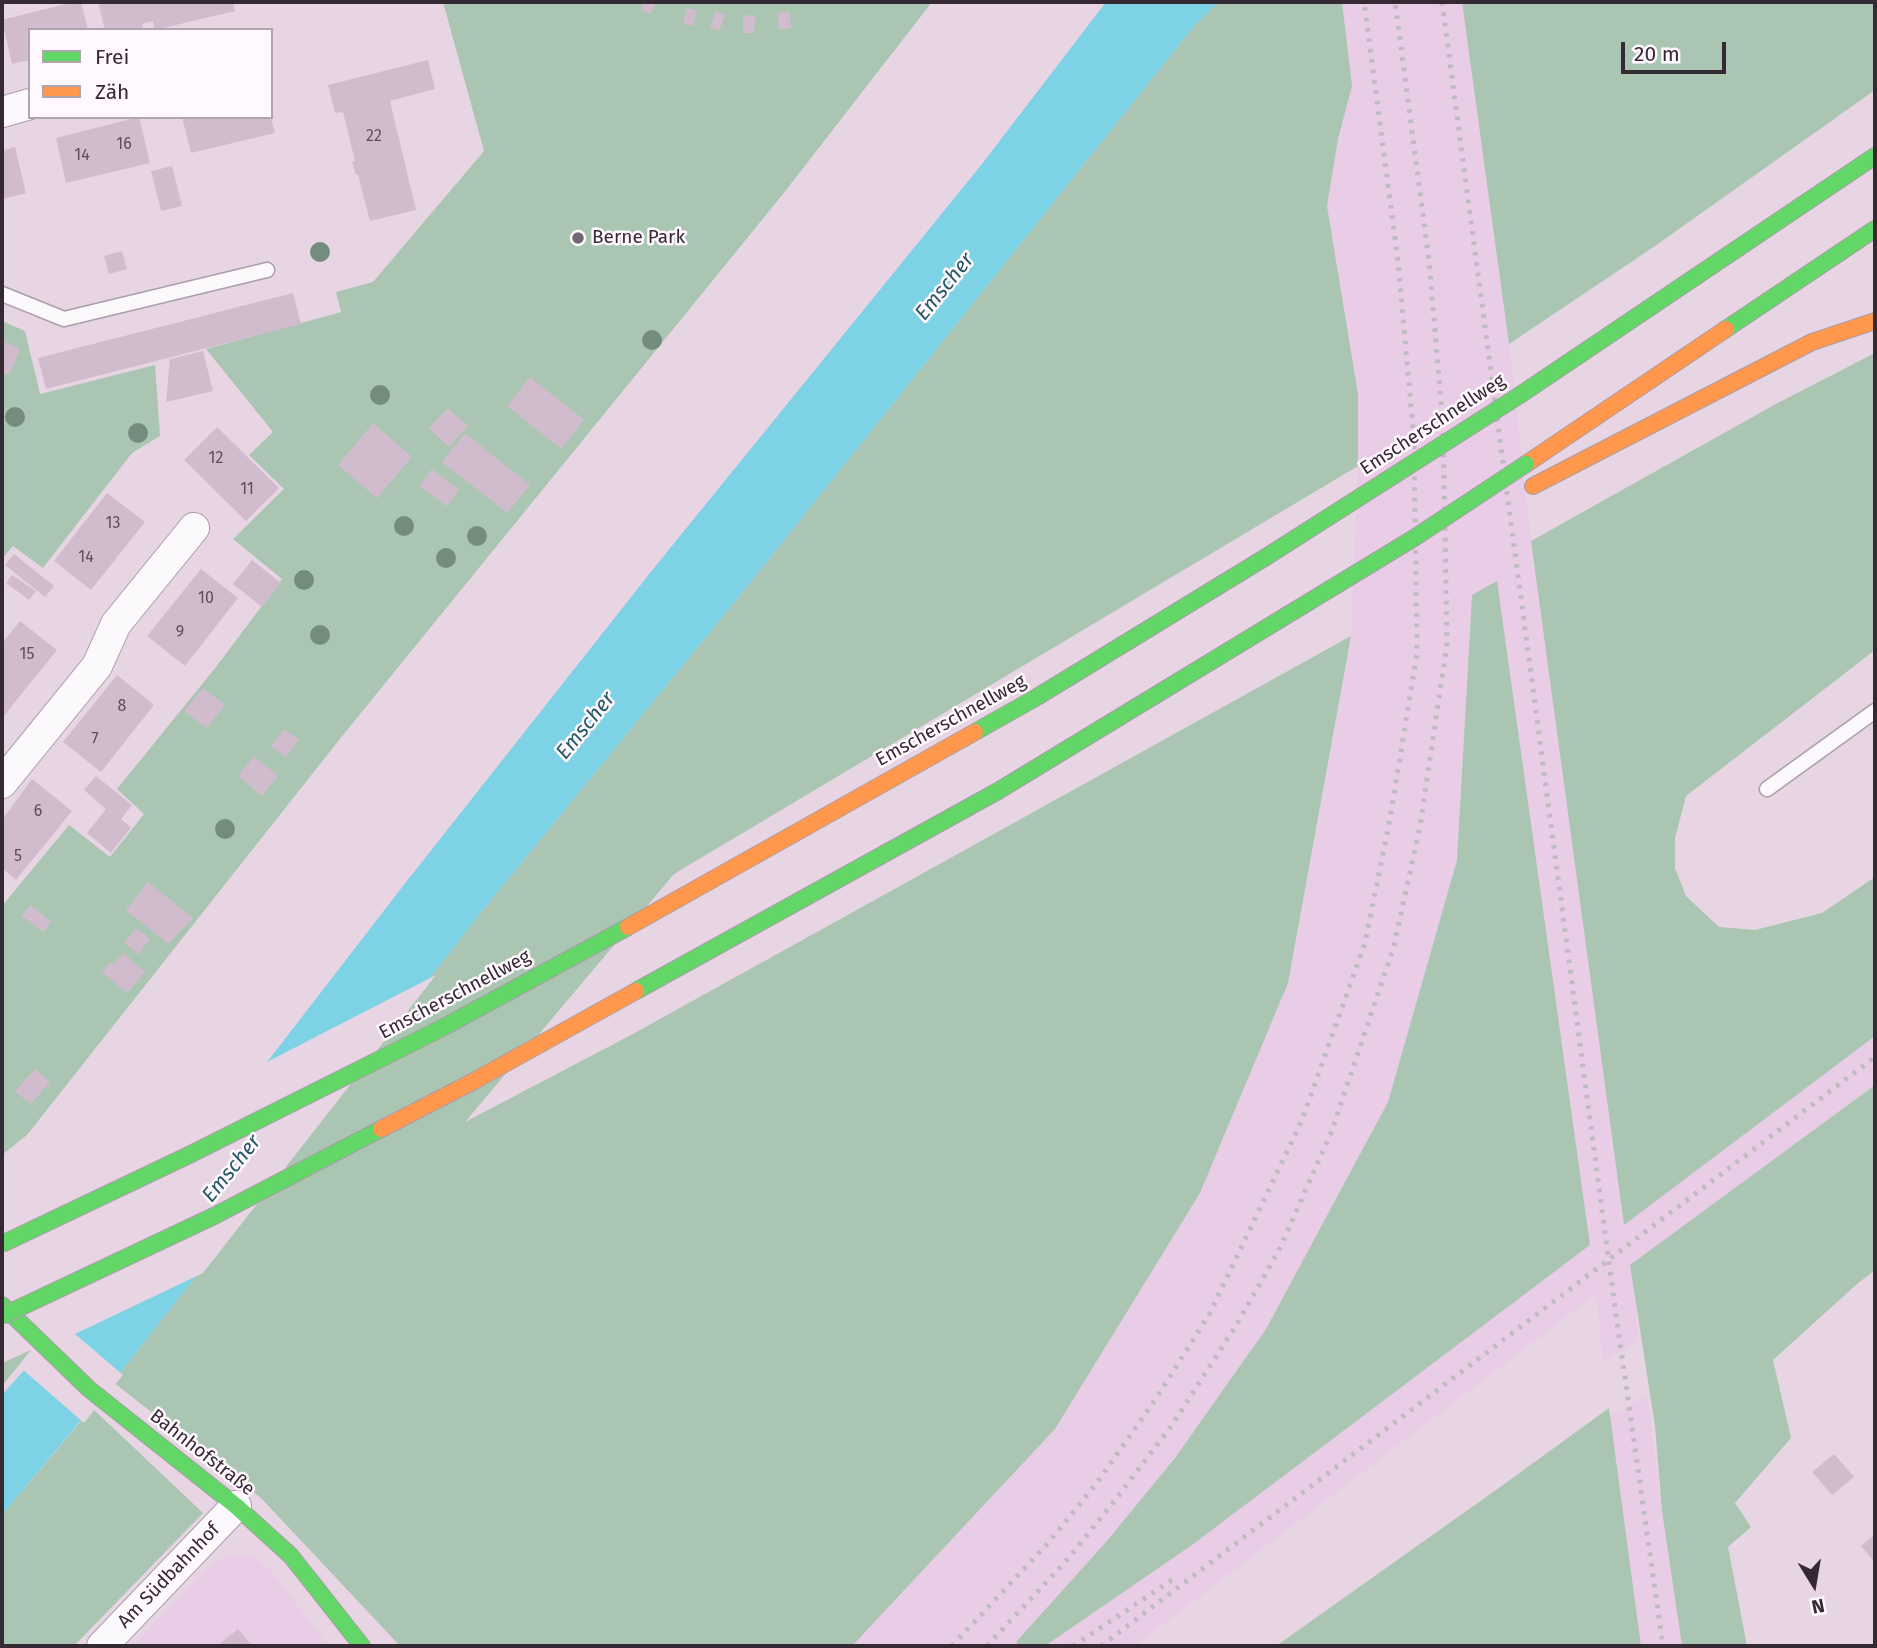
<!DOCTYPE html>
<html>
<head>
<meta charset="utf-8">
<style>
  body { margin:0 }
  #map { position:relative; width:1877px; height:1648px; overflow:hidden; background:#e7d5e4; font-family:"Fira Sans",sans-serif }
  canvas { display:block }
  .frame { position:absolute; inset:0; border:4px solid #352933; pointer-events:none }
  .legend { position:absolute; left:28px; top:28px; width:245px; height:91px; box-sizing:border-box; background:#fff8fe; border:2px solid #aea5ad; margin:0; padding:9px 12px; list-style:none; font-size:21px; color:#352933 }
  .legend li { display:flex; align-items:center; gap:14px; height:35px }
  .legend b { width:35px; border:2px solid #aea5ad }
  .north { position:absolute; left:1779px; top:1550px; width:70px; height:70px; -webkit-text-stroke:5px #fff8fe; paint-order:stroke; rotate:169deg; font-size:19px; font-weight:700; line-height:28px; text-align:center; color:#352933 }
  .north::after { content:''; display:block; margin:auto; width:24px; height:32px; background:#352933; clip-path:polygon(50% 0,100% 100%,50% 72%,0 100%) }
  .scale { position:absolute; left:1621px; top:42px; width:105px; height:32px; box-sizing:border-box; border:4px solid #352933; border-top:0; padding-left:9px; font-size:21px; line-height:24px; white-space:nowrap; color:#352933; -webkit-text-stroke:5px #fff8fe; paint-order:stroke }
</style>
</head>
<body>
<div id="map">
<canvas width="1877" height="1648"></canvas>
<div class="frame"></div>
<ul class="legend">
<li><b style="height:9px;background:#63d668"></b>Frei</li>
<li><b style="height:9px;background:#ff974d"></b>Zäh</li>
</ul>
<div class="north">N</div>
<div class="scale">20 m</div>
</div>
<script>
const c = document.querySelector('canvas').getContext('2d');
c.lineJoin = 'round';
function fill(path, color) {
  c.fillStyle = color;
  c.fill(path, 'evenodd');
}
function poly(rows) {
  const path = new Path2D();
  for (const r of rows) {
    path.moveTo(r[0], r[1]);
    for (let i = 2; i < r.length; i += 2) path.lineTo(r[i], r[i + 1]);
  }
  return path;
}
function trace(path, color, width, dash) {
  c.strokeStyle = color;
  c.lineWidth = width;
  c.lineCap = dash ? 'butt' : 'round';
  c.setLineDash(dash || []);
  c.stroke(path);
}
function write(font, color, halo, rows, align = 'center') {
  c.font = font + ' "Fira Sans",sans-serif';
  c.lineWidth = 5;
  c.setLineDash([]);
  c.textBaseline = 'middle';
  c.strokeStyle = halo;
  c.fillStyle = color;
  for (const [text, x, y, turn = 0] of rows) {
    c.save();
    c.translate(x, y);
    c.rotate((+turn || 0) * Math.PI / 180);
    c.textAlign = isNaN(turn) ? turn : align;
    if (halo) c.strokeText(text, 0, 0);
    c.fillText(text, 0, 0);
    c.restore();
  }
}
fill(poly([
  [1342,2,1462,2,1509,344,1531,541,1624,1224,1875,1036,1875,1085,1631,1265,1639,1341,1603,1362,1596,1294,1135,1646,1045,1646,1192,1545,1590,1245,1496,582,1472,595,1457,860,1388,1102,1266,1329,1175,1458,1106,1542,1017,1642,1021,1646,852,1646,1055,1429,1200,1193,1288,983,1351,636,1358,466,1358,394,1327,206,1338,139,1352,86],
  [1647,1395,1662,1511,1682,1646,1641,1646,1610,1416],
  [232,1555,249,1555,268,1567,329,1646,133,1646,206,1568,220,1559]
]), '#e9cce5');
fill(poly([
  [443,2,932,2,783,194,339,740,27,1135,2,1155,2,906,69,825,110,857,144,814,117,789,216,667,282,579,233,539,284,489,249,455,273,432,206,349,341,312,336,292,373,282,484,151],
  [1219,2,1342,2,1352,86,1338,139,1327,206,1358,394,1358,466,674,874,465,1122,631,1035,1351,636,1288,983,1200,1193,1055,1429,852,1646,400,1646,261,1498,113,1382,483,910,742,593,1195,25],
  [1462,2,1875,2,1875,90,1655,246,1509,344],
  [2,321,25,331,40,394,155,365,160,436,132,453,43,568,13,546,2,559],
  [1875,353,1875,650,1686,796,1675,838,1675,868,1686,896,1719,927,1755,930,1822,913,1875,877,1875,1036,1624,1225,1531,541,1774,405],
  [1497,581,1590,1245,1192,1545,1045,1646,1021,1646,1016,1642,1106,1542,1175,1458,1266,1329,1388,1102,1457,860,1472,595],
  [1875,1085,1875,1270,1857,1284,1773,1360,1791,1438,1735,1503,1751,1527,1728,1547,1747,1646,1682,1646,1662,1511,1655,1426,1630,1265],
  [31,1350,2,1386,2,1363],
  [92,1408,203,1513,74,1646,2,1646,2,1515],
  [1609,1408,1641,1646,1276,1646,1503,1485]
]), '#aac6b2');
fill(poly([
  [1106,2,1219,2,1195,25,742,593,483,910,113,1382,2,1515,2,1395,64,1325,403,886,654,568,982,164]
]), '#7dd2e6');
fill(poly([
  [436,975,203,1273,75,1334,123,1375,84,1423,21,1368,62,1323,261,1065]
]), '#e7d5e4');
fill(poly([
  [74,2,81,2,88,30,30,30,30,60,12,64,2,20],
  [98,2,233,2,235,11,155,30,153,21,142,24,143,30,105,30],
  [645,2,656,2,651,14,641,10],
  [687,8,697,11,693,26,683,24],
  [716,11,725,15,719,31,710,27],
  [789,12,792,28,779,30,777,13],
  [743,15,755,16,754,33,743,33],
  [428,60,435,89,390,101,416,210,370,221,358,175,356,175,352,162,355,161,343,112,335,113,328,85],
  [139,117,150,163,66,183,56,138],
  [182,117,271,117,275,133,191,153],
  [15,147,26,193,2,199,2,151],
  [172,166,182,206,161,211,151,171],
  [122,251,127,269,109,274,104,256],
  [293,293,301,324,46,389,38,358],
  [2,341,20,349,9,375,2,372],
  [203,351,213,391,166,402,170,359],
  [530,377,584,420,561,449,507,406],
  [448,408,468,426,449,447,429,428],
  [373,423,412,457,377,498,338,465],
  [217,427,279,488,246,521,184,460],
  [465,433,530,485,507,513,442,462],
  [432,469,459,490,447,506,419,486],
  [107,493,145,522,91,590,54,561],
  [14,554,54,586,45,597,5,565],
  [252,560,281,583,262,607,233,584],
  [201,569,238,598,185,666,147,636],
  [12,575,36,591,29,600,6,583],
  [20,621,57,650,3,717,2,643],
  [117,675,154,705,101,772,63,742],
  [203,688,225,705,207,728,184,711],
  [284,729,299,740,286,757,271,746],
  [254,756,278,776,262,796,238,776],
  [96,776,132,805,121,819,131,828,111,853,87,833,106,809,84,790],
  [32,779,72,811,16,880,2,868,2,820],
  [148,882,193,918,168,944,126,910],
  [30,905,51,922,43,932,22,916],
  [136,928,150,939,138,954,124,943],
  [123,953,145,972,127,993,102,972,111,962,114,964],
  [35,1069,50,1082,31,1104,15,1091],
  [1834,1454,1854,1477,1832,1495,1812,1472],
  [1875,1534,1875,1563,1861,1546],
  [238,1629,252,1646,217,1646]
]), '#d1bcce');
const lane = poly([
  [2,294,64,319,267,270],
  [1767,789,1875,711]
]);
const street = poly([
  [2,112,30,104],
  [2,783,97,666,116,624,194,528],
  [102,1646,236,1506]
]);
const fast = poly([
  [1726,329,1875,229],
  [1520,395,1875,156],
  [998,791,1414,538],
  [2,1305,89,1389,236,1506,291,1556,362,1646]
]);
const slow = poly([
  [1526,464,1726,329],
  [1533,486,1812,342,1875,321]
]);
trace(lane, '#ab9da9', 17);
trace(street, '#ab9da9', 32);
trace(fast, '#ab9da9', 18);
trace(slow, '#ab9da9', 18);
trace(lane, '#fbf9fb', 14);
trace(street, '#fbf9fb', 30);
trace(fast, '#63d668', 16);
trace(slow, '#ff974d', 16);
trace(poly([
  [1442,2,1613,1293,1663,1646],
  [952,1646,1049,1542,1096,1484,1155,1400,1210,1313,1302,1120,1365,943,1390,819,1417,653,1414,440,1398,261,1364,2],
  [987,1646,1067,1560,1116,1499,1172,1425,1237,1324,1279,1250,1331,1133,1394,946,1420,826,1447,644,1443,426,1429,260,1395,2],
  [1073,1646,1172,1580],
  [1101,1646,1875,1057]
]), '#bfbbbf', 5, [3.5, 7]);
const fastBridge = poly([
  [1414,538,1526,464],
  [975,732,1037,697,1266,557,1520,395],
  [636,991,998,791],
  [2,1244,189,1155,444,1027,628,927],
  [2,1316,214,1216,381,1129]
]);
const slowBridge = poly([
  [628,927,975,732],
  [381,1129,474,1081,636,991]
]);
trace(fastBridge, '#ab9da9', 18, []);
trace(slowBridge, '#ab9da9', 18, []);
trace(fastBridge, '#63d668', 16);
trace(slowBridge, '#ff974d', 16);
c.fillStyle = '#748c7e';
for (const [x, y] of [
  [320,252],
  [652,340],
  [380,395],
  [15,417],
  [138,433],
  [404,526],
  [477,536],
  [446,558],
  [304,580],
  [320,635],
  [225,829]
]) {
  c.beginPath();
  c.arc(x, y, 10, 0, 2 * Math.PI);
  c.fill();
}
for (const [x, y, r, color] of [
  [578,238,7,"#736571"]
]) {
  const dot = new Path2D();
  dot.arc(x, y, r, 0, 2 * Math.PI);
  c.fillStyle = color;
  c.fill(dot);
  trace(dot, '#fff8fe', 2.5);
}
write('16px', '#5c4e5a', null, [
  ["22",374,137],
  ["16",124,145],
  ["14",82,156],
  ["12",216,459],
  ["11",247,490],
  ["13",113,524],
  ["14",86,558],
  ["10",206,599],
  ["9",180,633],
  ["15",27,655],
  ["8",122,707],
  ["7",95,740],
  ["6",38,812],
  ["5",18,857]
]);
write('19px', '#352933', '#fff8fe', [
  ["Berne Park",592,238]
], 'left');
write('19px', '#352933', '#fff8fe', [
  ["Emscherschnellweg",1433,425,-33],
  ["Emscherschnellweg",951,721,-29],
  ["Emscherschnellweg",455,995,-28],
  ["Bahnhofstraße",202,1453,38],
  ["Am Südbahnhof",169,1576,-46]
]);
write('italic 21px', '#245a64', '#fff8fe', [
  ["Emscher",945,287,-51],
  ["Emscher",586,726,-51],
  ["Emscher",232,1169,-51]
]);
</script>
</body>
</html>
